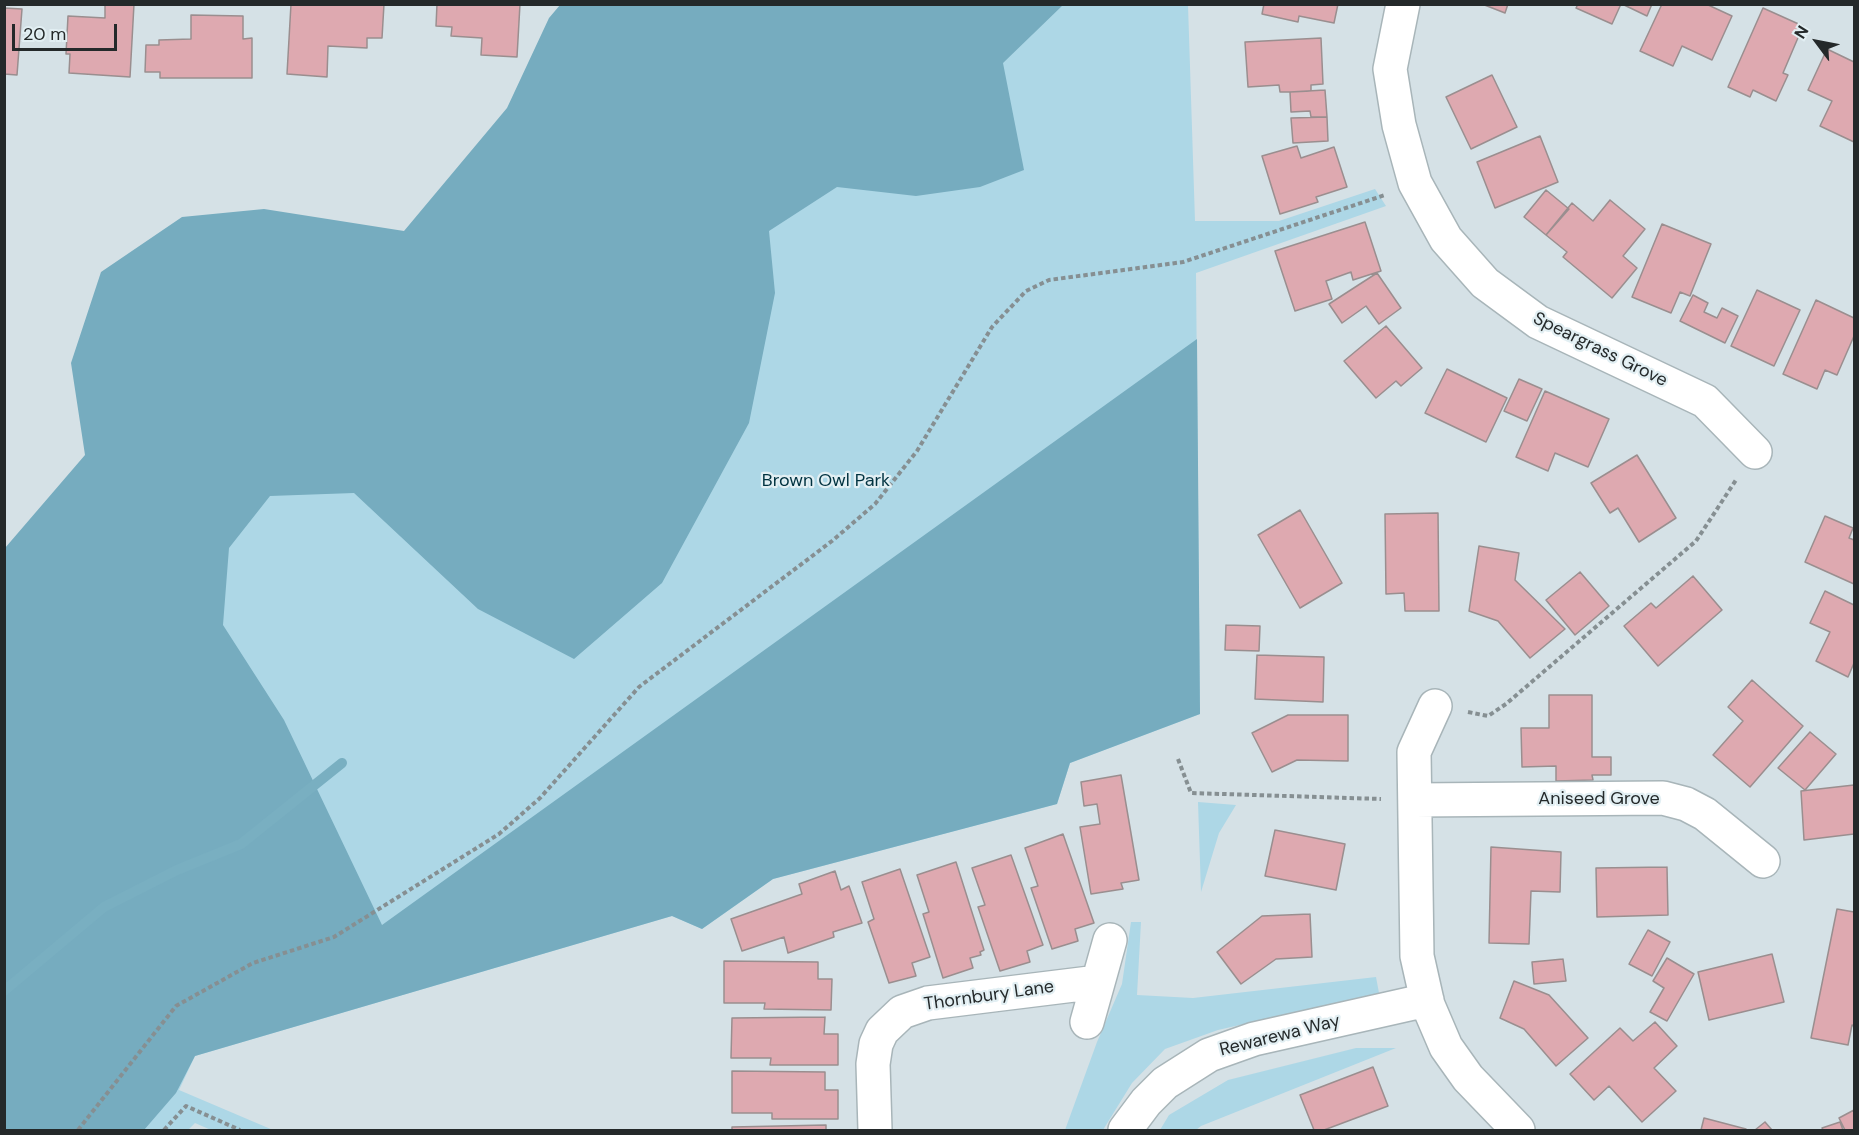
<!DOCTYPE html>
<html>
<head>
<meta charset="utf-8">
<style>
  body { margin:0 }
  #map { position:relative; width:1859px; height:1135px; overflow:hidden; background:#d5e1e6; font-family:"DM Sans",sans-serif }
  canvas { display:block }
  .frame { position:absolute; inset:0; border:6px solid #24292a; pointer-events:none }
  .north { position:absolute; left:1787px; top:12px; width:60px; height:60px; -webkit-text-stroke:4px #e2eff3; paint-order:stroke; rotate:302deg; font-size:16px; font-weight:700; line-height:24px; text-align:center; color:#24292a }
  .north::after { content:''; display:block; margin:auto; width:21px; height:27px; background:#24292a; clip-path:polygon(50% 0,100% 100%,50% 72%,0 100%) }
  .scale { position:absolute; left:12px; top:24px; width:105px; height:27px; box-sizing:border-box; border:3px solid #24292a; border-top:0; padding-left:8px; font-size:18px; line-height:21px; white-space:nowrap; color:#24292a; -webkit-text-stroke:4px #e2eff3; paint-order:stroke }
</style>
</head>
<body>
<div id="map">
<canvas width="1859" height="1135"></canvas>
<div class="frame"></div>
<div class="north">N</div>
<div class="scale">20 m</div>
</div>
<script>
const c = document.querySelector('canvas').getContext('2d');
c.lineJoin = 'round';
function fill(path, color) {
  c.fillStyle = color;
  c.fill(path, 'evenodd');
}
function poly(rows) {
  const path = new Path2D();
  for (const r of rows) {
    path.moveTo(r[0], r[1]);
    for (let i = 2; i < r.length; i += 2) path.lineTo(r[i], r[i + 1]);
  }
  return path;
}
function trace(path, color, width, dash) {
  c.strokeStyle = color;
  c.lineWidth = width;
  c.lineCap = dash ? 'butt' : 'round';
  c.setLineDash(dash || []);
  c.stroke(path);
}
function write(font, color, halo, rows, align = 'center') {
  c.font = font + ' "DM Sans",sans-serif';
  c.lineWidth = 4.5;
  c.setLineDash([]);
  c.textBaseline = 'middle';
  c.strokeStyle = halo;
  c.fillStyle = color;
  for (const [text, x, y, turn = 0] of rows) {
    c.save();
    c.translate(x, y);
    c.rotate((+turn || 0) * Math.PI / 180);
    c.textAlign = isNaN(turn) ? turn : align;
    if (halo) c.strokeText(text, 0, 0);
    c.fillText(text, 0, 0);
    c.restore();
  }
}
fill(poly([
  [924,5,1188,5,1195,221,1279,221,1375,189,1386,206,1196,273,1200,714,1070,763,1057,804,773,879,702,929,672,916,195,1056,179,1090,273,1130,211,1130,195,1123,188,1130,5,1130,5,680],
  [1198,802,1236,805,1219,833,1201,892],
  [1131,922,1141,922,1137,995,1193,998,1376,977,1379,993,1218,1030,1165,1049,1132,1083,1103,1130,1065,1130,1097,1042,1122,984],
  [1356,1048,1396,1048,1201,1126,1196,1130,1160,1130,1169,1115,1228,1080]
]), '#add7e6');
fill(poly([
  [560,5,1063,5,1003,63,1024,170,980,187,916,196,837,187,769,231,775,293,749,423,662,583,574,659,478,609,354,493,270,496,229,548,223,625,284,720,382,925,1197,339,1200,714,1070,763,1057,804,773,879,702,929,672,916,195,1056,176,1093,144,1130,5,1130,5,548,85,455,71,363,101,272,182,217,264,209,404,231,507,108,549,18]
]), '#76acbf');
trace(poly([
  [4,991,104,907,177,870,241,844,342,763]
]), '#79afc1', 10);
const building = poly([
  [105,4,134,4,130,77,69,73,70,54,66,54,68,16,105,18,105,4],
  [291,4,384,4,382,38,367,38,367,48,328,46,327,77,287,74,291,4],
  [437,4,520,4,517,57,481,55,482,38,451,36,452,27,436,26,437,4],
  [1264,4,1338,4,1334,23,1299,16,1298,22,1262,14,1264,4],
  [1482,4,1508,4,1505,13,1482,4],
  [1578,4,1621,4,1612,24,1576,8,1578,4],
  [1622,4,1652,4,1647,16,1622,4],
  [1662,4,1706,4,1732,16,1712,60,1682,46,1673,66,1640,51,1662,4],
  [4,8,22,9,17,75,4,74,4,8],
  [1763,8,1803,26,1783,73,1788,75,1776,101,1753,90,1750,97,1728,87,1763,8],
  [191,15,243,16,243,39,252,38,252,78,160,78,160,72,145,72,146,45,159,45,159,40,191,39,191,15],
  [1321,38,1323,84,1311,85,1311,91,1290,92,1280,92,1279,85,1248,87,1245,42,1321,38],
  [1827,49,1854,62,1854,142,1820,126,1832,101,1808,90,1827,49],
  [1492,75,1517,127,1471,149,1446,97,1492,75],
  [1325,90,1327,117,1311,117,1310,111,1291,112,1290,92,1325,90],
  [1327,117,1328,141,1293,143,1291,118,1327,117],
  [1540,136,1558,182,1495,208,1477,162,1540,136],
  [1297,146,1301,158,1334,147,1347,187,1316,197,1318,202,1280,214,1262,156,1297,146],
  [1546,190,1569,209,1546,235,1524,217,1546,190],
  [1610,200,1645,229,1623,256,1637,268,1612,298,1563,257,1567,252,1546,235,1572,203,1593,221,1610,200],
  [1365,222,1381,271,1353,280,1351,272,1326,281,1332,299,1295,311,1275,251,1365,222],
  [1662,224,1711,244,1690,296,1680,292,1671,313,1632,297,1662,224],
  [1377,273,1401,308,1379,324,1366,306,1342,323,1329,304,1377,273],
  [1757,290,1800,310,1774,366,1731,346,1757,290],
  [1693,295,1708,303,1704,312,1717,318,1722,308,1738,316,1725,343,1680,321,1693,295],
  [1816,300,1854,318,1854,336,1837,375,1825,370,1817,389,1783,374,1816,300],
  [1386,326,1422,368,1401,386,1396,381,1376,398,1344,361,1386,326],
  [1447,369,1507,398,1486,442,1425,413,1447,369],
  [1519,379,1542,389,1527,421,1504,411,1519,379],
  [1545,391,1609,419,1588,467,1555,453,1548,471,1516,457,1545,391],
  [1637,455,1676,518,1639,542,1618,508,1610,513,1591,483,1637,455],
  [1300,510,1342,583,1300,608,1258,535,1300,510],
  [1438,513,1439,611,1405,611,1404,593,1386,594,1385,514,1438,513],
  [1825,516,1853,528,1849,538,1854,540,1854,584,1805,562,1825,516],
  [1479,546,1519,553,1515,580,1565,629,1530,658,1498,621,1469,611,1479,546],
  [1580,572,1609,606,1575,635,1546,600,1580,572],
  [1693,576,1722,610,1658,666,1624,626,1651,603,1656,608,1693,576],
  [1825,591,1854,605,1854,663,1848,677,1816,661,1830,632,1810,623,1825,591],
  [1226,625,1260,626,1259,651,1225,650,1226,625],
  [1257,655,1324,657,1323,702,1255,699,1257,655],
  [1752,680,1803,726,1750,787,1713,755,1743,721,1728,707,1752,680],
  [1549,695,1592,695,1592,757,1611,757,1611,775,1592,775,1593,780,1556,781,1556,766,1522,767,1521,728,1549,728,1549,695],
  [1288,715,1348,715,1348,761,1297,760,1272,772,1252,733,1288,715],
  [1810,732,1836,754,1805,790,1778,768,1810,732],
  [1121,775,1139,880,1121,883,1123,889,1091,894,1080,827,1100,824,1097,804,1084,806,1081,782,1121,775],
  [1854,785,1854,834,1804,840,1801,791,1854,785],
  [1275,830,1345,844,1336,890,1265,876,1275,830],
  [1063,834,1094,923,1075,929,1078,941,1052,949,1031,888,1038,886,1025,848,1063,834],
  [1491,847,1561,852,1560,892,1531,891,1529,944,1489,943,1491,847],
  [1011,855,1043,945,1027,951,1030,962,1000,971,978,907,985,905,972,868,1011,855],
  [956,862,984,950,980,952,981,955,970,958,973,968,943,978,923,914,929,912,917,875,956,862],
  [1667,867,1668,915,1597,917,1596,868,1667,867],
  [900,869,930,957,912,963,916,976,889,983,868,922,874,919,862,882,900,869],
  [835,871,841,890,849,886,862,923,833,932,834,937,788,953,784,937,742,951,731,919,802,894,799,884,835,871],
  [1837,909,1854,912,1854,1026,1852,1025,1848,1045,1811,1038,1837,909],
  [1310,914,1312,957,1276,959,1241,984,1217,952,1262,916,1310,914],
  [1648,930,1670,942,1652,976,1629,964,1648,930],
  [1772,954,1784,1002,1709,1020,1698,972,1772,954],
  [1667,958,1694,974,1667,1021,1650,1012,1664,988,1653,981,1667,958],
  [1563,959,1566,981,1534,984,1532,962,1563,959],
  [724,961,818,962,818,979,832,979,831,1010,764,1009,765,1003,724,1003,724,961],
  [1514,981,1549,995,1588,1038,1556,1066,1524,1029,1500,1018,1514,981],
  [825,1017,824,1034,838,1034,838,1065,770,1065,771,1058,731,1058,732,1018,825,1017],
  [1655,1022,1677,1046,1654,1068,1676,1091,1642,1122,1609,1086,1594,1100,1570,1074,1620,1028,1633,1041,1655,1022],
  [1373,1067,1388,1106,1324,1130,1314,1130,1300,1095,1373,1067],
  [732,1071,825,1072,825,1090,838,1090,838,1119,772,1119,772,1113,732,1113,732,1071],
  [1854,1110,1854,1130,1845,1130,1839,1118,1854,1110],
  [1704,1118,1746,1129,1746,1130,1701,1130,1704,1118],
  [1765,1122,1772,1130,1755,1130,1765,1122],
  [1840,1122,1843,1130,1823,1130,1822,1128,1840,1122],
  [826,1125,826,1130,732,1130,732,1127,826,1125]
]);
fill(building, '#dea9b0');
trace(building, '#9a8e8f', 1.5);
const minor = poly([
  [1403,4,1390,69,1399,125,1415,183,1446,239,1485,283,1538,322,1705,401,1755,452],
  [1435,706,1414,752,1417,956,1428,1005,1446,1047,1468,1078,1518,1130],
  [1415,800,1663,798,1686,804,1705,814,1763,861],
  [1087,1022,1110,940],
  [875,1130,873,1064,876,1044,882,1031,902,1012,928,1003,1098,982],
  [1125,1130,1146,1102,1165,1083,1209,1055,1254,1039,1427,1000]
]);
trace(minor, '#a8b5b9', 36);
trace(poly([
  [1468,712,1488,716,1506,704,1696,541,1736,480],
  [1178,759,1191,793,1381,799],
  [78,1130,176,1006,253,963,334,937,499,834,540,798,639,687,832,541,875,504,917,451,992,327,1026,291,1049,280,1183,262,1385,195],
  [164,1130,186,1106,240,1130]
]), '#868f92', 4, [4.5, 3]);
trace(minor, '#fff', 33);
write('18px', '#24292a', '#e2eff3', [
  ["Speargrass Grove",1600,350,26],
  ["Aniseed Grove",1599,799],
  ["Thornbury Lane",989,996,-8],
  ["Rewarewa Way",1280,1036,-14]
]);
write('18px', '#003240', '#e2eff3', [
  ["Brown Owl Park",826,481]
]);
</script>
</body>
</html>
